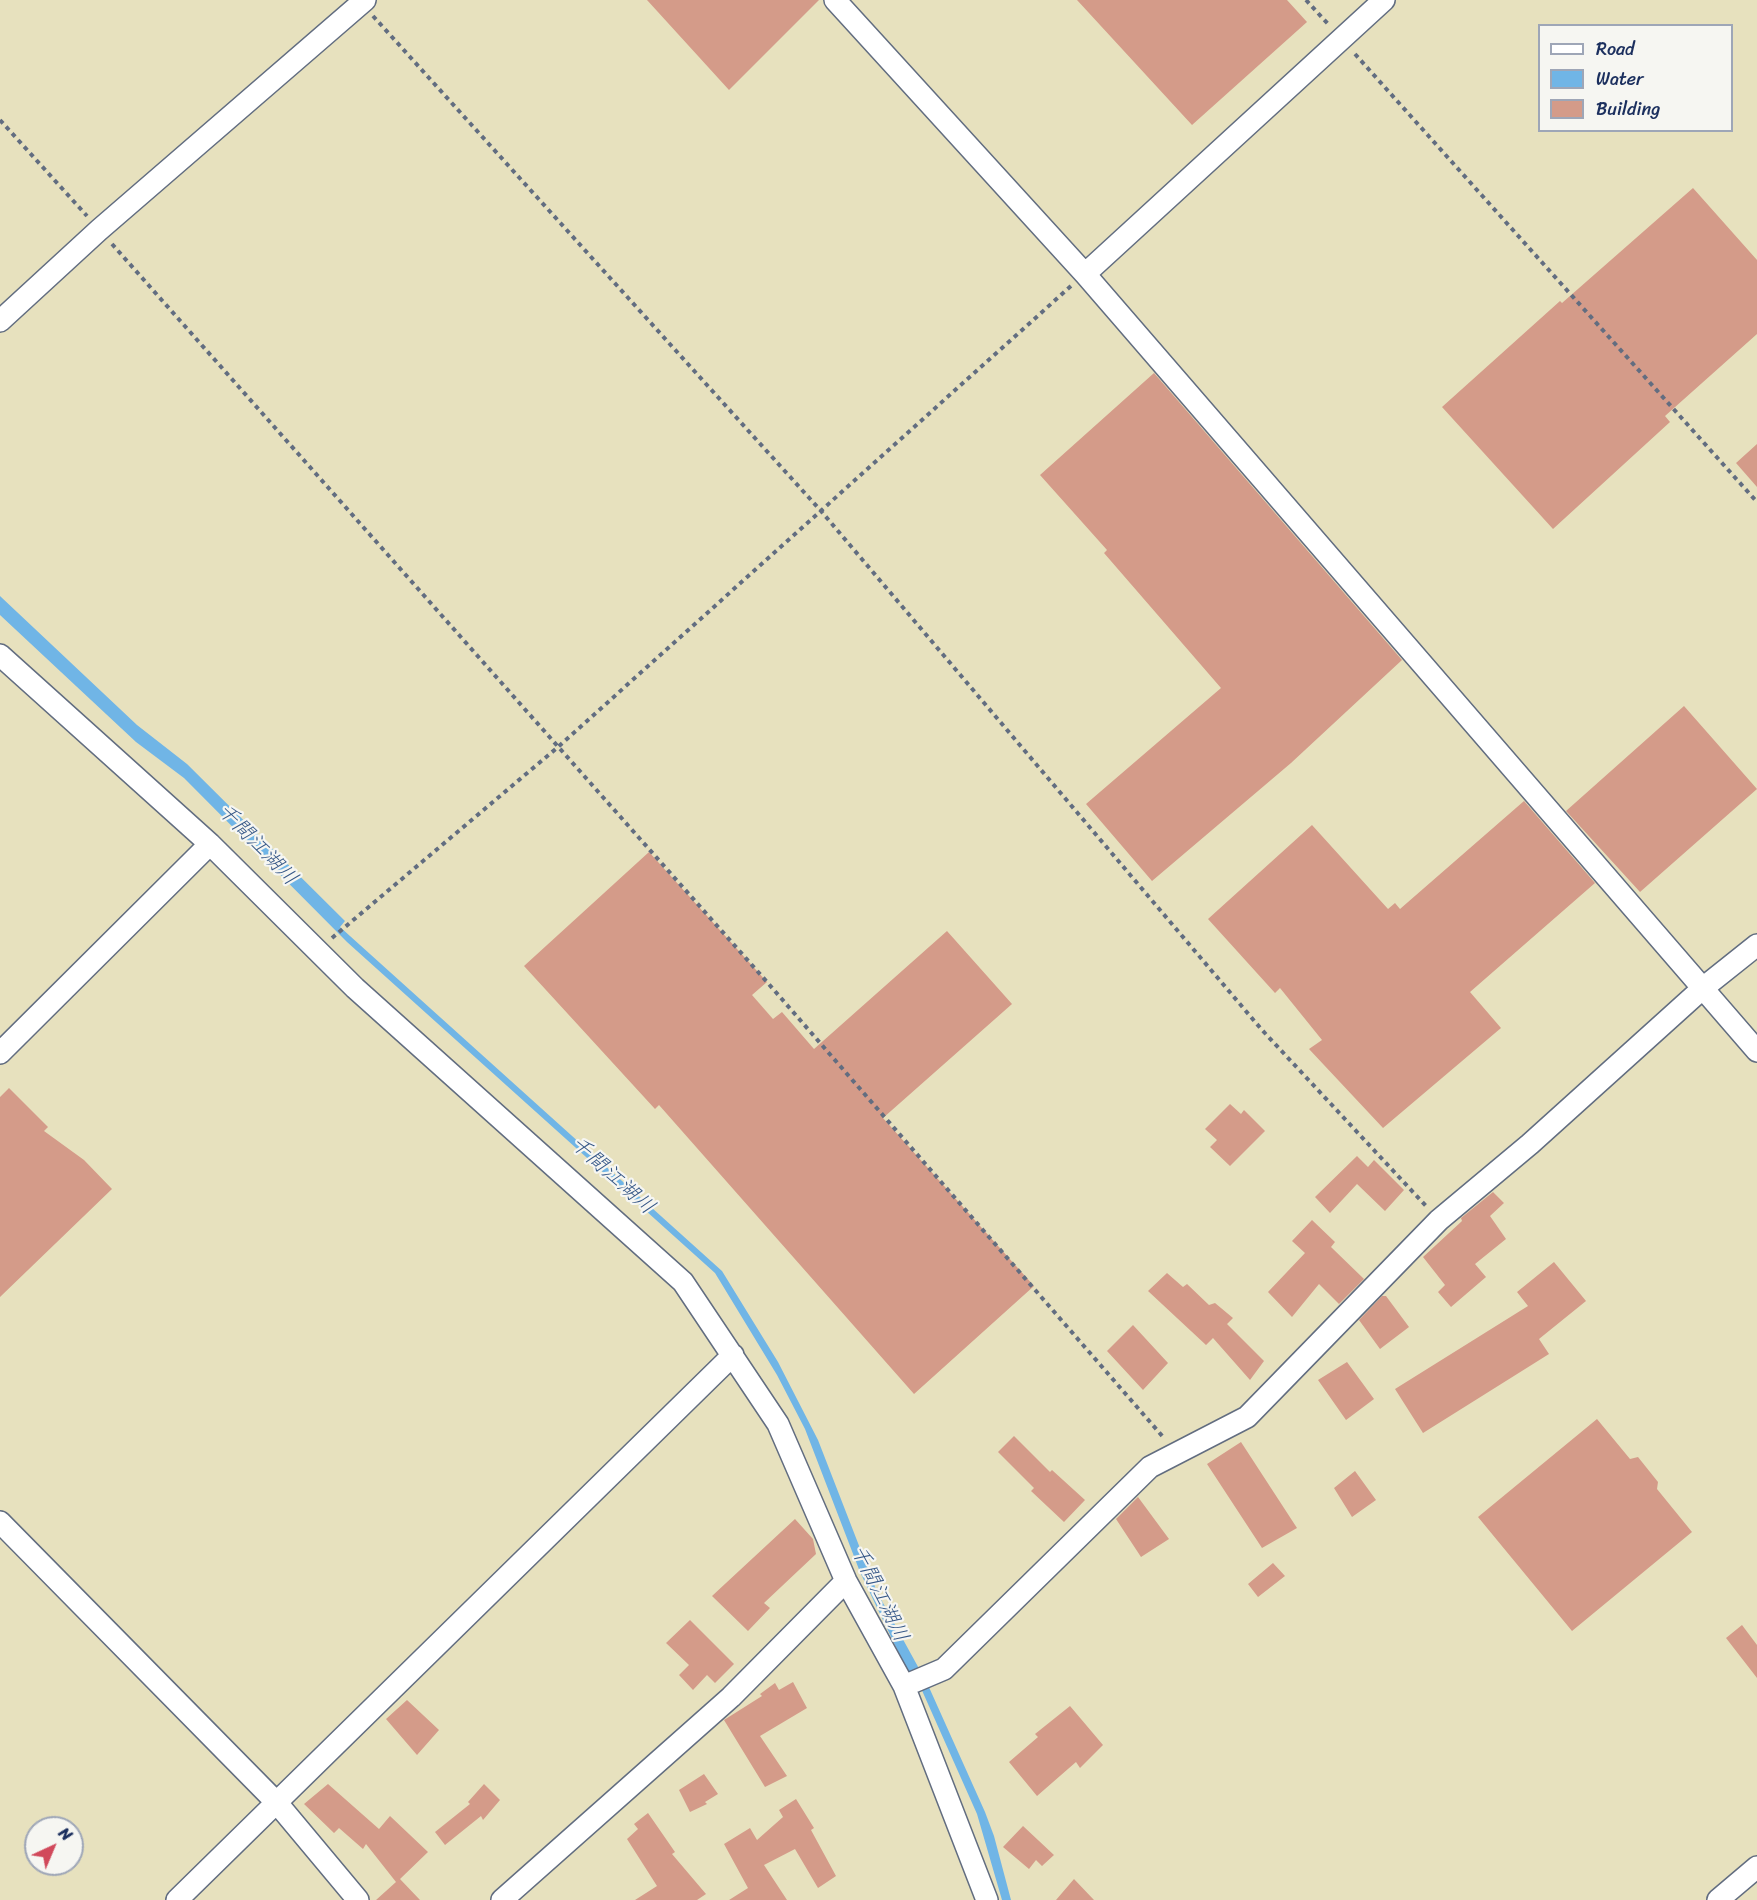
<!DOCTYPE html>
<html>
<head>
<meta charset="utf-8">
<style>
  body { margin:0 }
  #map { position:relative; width:1757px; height:1900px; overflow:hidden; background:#e7e1be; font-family:Sriracha,sans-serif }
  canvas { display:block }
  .legend { position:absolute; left:1538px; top:24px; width:195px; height:108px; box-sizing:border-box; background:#f6f6f2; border:2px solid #9ea6b7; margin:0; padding:8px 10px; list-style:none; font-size:18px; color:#1b2f5e }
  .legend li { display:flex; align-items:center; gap:12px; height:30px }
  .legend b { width:30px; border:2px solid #9ea6b7 }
  .north { position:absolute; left:24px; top:1816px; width:60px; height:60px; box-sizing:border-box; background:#f6f6f2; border:2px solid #9ea6b7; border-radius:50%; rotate:44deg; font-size:16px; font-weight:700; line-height:24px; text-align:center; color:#1b2f5e }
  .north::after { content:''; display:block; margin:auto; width:21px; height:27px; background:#d1495b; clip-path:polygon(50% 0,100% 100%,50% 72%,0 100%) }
</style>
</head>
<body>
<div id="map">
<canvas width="1757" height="1900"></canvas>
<ul class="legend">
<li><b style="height:8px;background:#fff"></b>Road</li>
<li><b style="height:16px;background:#70b5e6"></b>Water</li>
<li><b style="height:16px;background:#d49b89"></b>Building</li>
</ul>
<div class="north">N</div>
</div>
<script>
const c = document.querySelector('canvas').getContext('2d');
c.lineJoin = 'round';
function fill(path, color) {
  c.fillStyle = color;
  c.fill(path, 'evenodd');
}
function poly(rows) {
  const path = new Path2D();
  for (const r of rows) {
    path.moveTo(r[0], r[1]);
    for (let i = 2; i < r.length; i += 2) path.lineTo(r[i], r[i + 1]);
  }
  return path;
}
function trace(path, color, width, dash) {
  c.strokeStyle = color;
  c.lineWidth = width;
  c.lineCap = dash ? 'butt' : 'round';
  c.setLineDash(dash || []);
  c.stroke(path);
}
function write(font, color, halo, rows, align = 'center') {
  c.font = font + ' Sriracha,"Klee One",sans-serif';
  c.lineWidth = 4.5;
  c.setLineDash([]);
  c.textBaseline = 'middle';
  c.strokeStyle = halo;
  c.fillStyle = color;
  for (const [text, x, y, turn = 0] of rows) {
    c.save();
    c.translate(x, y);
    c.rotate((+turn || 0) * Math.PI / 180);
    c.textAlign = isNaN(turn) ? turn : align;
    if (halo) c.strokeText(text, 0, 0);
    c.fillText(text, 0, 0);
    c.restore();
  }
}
fill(poly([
  [0,596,137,725,187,764,345,921,340,927,722,1271,778,1362,818,1440,877,1592,928,1685,985,1812,994,1836,1011,1900,1002,1900,977,1814,920,1686,905,1666,860,1572,805,1429,777,1375,715,1273,347,942,184,778,136,742,61,672,0,615]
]), '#70b5e6');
fill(poly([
  [647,0,819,0,729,90],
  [1077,0,1287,0,1307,22,1192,125],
  [1693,188,1757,260,1757,334,1665,416,1670,422,1553,529,1442,407,1560,301,1562,303],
  [1154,373,1402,660,1291,763,1152,881,1086,804,1221,688,1104,553,1107,550,1040,475],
  [1757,444,1757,487,1736,463],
  [1684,706,1757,789,1640,892,1566,811],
  [1524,801,1595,883,1470,992,1501,1028,1383,1128,1309,1049,1322,1040,1280,988,1275,993,1208,919,1312,825,1388,909,1395,903,1400,909],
  [649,852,767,982,752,995,773,1019,782,1012,814,1049,947,931,1012,1004,883,1118,1034,1286,914,1394,659,1105,655,1109,524,966],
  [9,1088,48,1127,44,1131,84,1160,112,1189,0,1297,0,1097],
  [1230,1104,1241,1114,1244,1110,1265,1131,1230,1166,1210,1147,1217,1140,1205,1129],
  [1357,1156,1368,1167,1374,1160,1404,1190,1385,1211,1357,1184,1330,1213,1315,1197],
  [1493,1192,1504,1203,1490,1216,1506,1239,1475,1264,1486,1277,1451,1307,1438,1292,1445,1285,1423,1257,1462,1221,1461,1218],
  [1312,1220,1335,1242,1331,1247,1364,1279,1339,1304,1319,1284,1292,1317,1268,1292,1305,1253,1292,1241],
  [1554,1262,1586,1301,1539,1339,1549,1354,1423,1433,1395,1389,1528,1306,1517,1292],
  [1167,1273,1183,1287,1187,1284,1209,1305,1215,1303,1233,1318,1227,1324,1264,1361,1250,1380,1213,1338,1206,1345,1148,1291],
  [1382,1296,1386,1296,1409,1327,1380,1349,1359,1320],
  [1133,1325,1168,1363,1143,1390,1107,1351],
  [1347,1362,1374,1399,1346,1420,1318,1380],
  [1597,1419,1630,1459,1638,1457,1658,1482,1657,1489,1692,1532,1572,1631,1478,1517],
  [1014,1436,1050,1472,1052,1470,1085,1500,1064,1522,1031,1491,1034,1488,998,1452],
  [1241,1442,1297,1528,1262,1548,1207,1464],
  [1355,1471,1376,1500,1352,1517,1334,1488],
  [1138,1497,1169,1539,1141,1557,1116,1519],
  [795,1519,813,1539,816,1554,764,1603,770,1608,748,1631,712,1596],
  [1273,1563,1285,1576,1258,1597,1248,1584],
  [690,1620,734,1664,715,1683,707,1675,693,1690,679,1675,689,1665,666,1643],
  [1742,1625,1757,1645,1757,1678,1726,1638],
  [793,1682,807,1708,760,1736,787,1776,765,1787,724,1720,762,1696,760,1694,775,1683,779,1690],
  [407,1700,439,1730,417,1755,386,1719],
  [1070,1706,1103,1745,1080,1768,1076,1762,1037,1796,1009,1762,1038,1737,1035,1734],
  [704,1774,718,1794,705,1802,707,1804,690,1812,679,1790],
  [328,1784,379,1829,390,1816,428,1852,400,1879,420,1900,376,1900,396,1882,366,1844,363,1849,339,1828,334,1833,304,1804],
  [484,1784,500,1800,483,1820,481,1816,445,1845,435,1832,470,1804,468,1802],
  [796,1799,814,1828,811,1830,836,1876,818,1888,795,1849,764,1865,787,1900,729,1900,748,1888,724,1844,750,1828,757,1840,783,1817,779,1810],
  [648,1813,675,1852,672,1854,706,1894,697,1900,635,1900,657,1886,627,1839,638,1829,634,1824],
  [1023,1826,1054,1855,1042,1866,1036,1860,1029,1869,1003,1847],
  [1074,1879,1094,1900,1056,1900]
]), '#d49b89');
const minor = poly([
  [835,0,1085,274,1757,1051],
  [1085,274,1384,0],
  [0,321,99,230,365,0],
  [0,655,210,844,355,988,683,1282,778,1424,846,1581,904,1686,987,1900],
  [0,1053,210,844],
  [0,1522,277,1803,358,1900],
  [904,1686,944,1669,1150,1467,1247,1417,1439,1220,1530,1144,1703,988,1757,945],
  [177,1900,733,1355],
  [502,1900,731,1697,846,1581],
  [1718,1900,1757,1867]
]);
trace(minor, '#626d80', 24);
trace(poly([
  [1306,0,1328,24],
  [373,16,821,511,1262,1030,1426,1206],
  [1355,54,1757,502],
  [0,120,87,216],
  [112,244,767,982,1164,1438],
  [332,938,558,747,1071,286]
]), '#626d80', 4, [4.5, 4.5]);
trace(minor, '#fff', 21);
write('italic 21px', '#355787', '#f6f6f2', [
  ["千間江湖川",257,845,46],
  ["千間江湖川",612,1176,42],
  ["千間江湖川",879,1594,64]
]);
</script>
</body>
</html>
